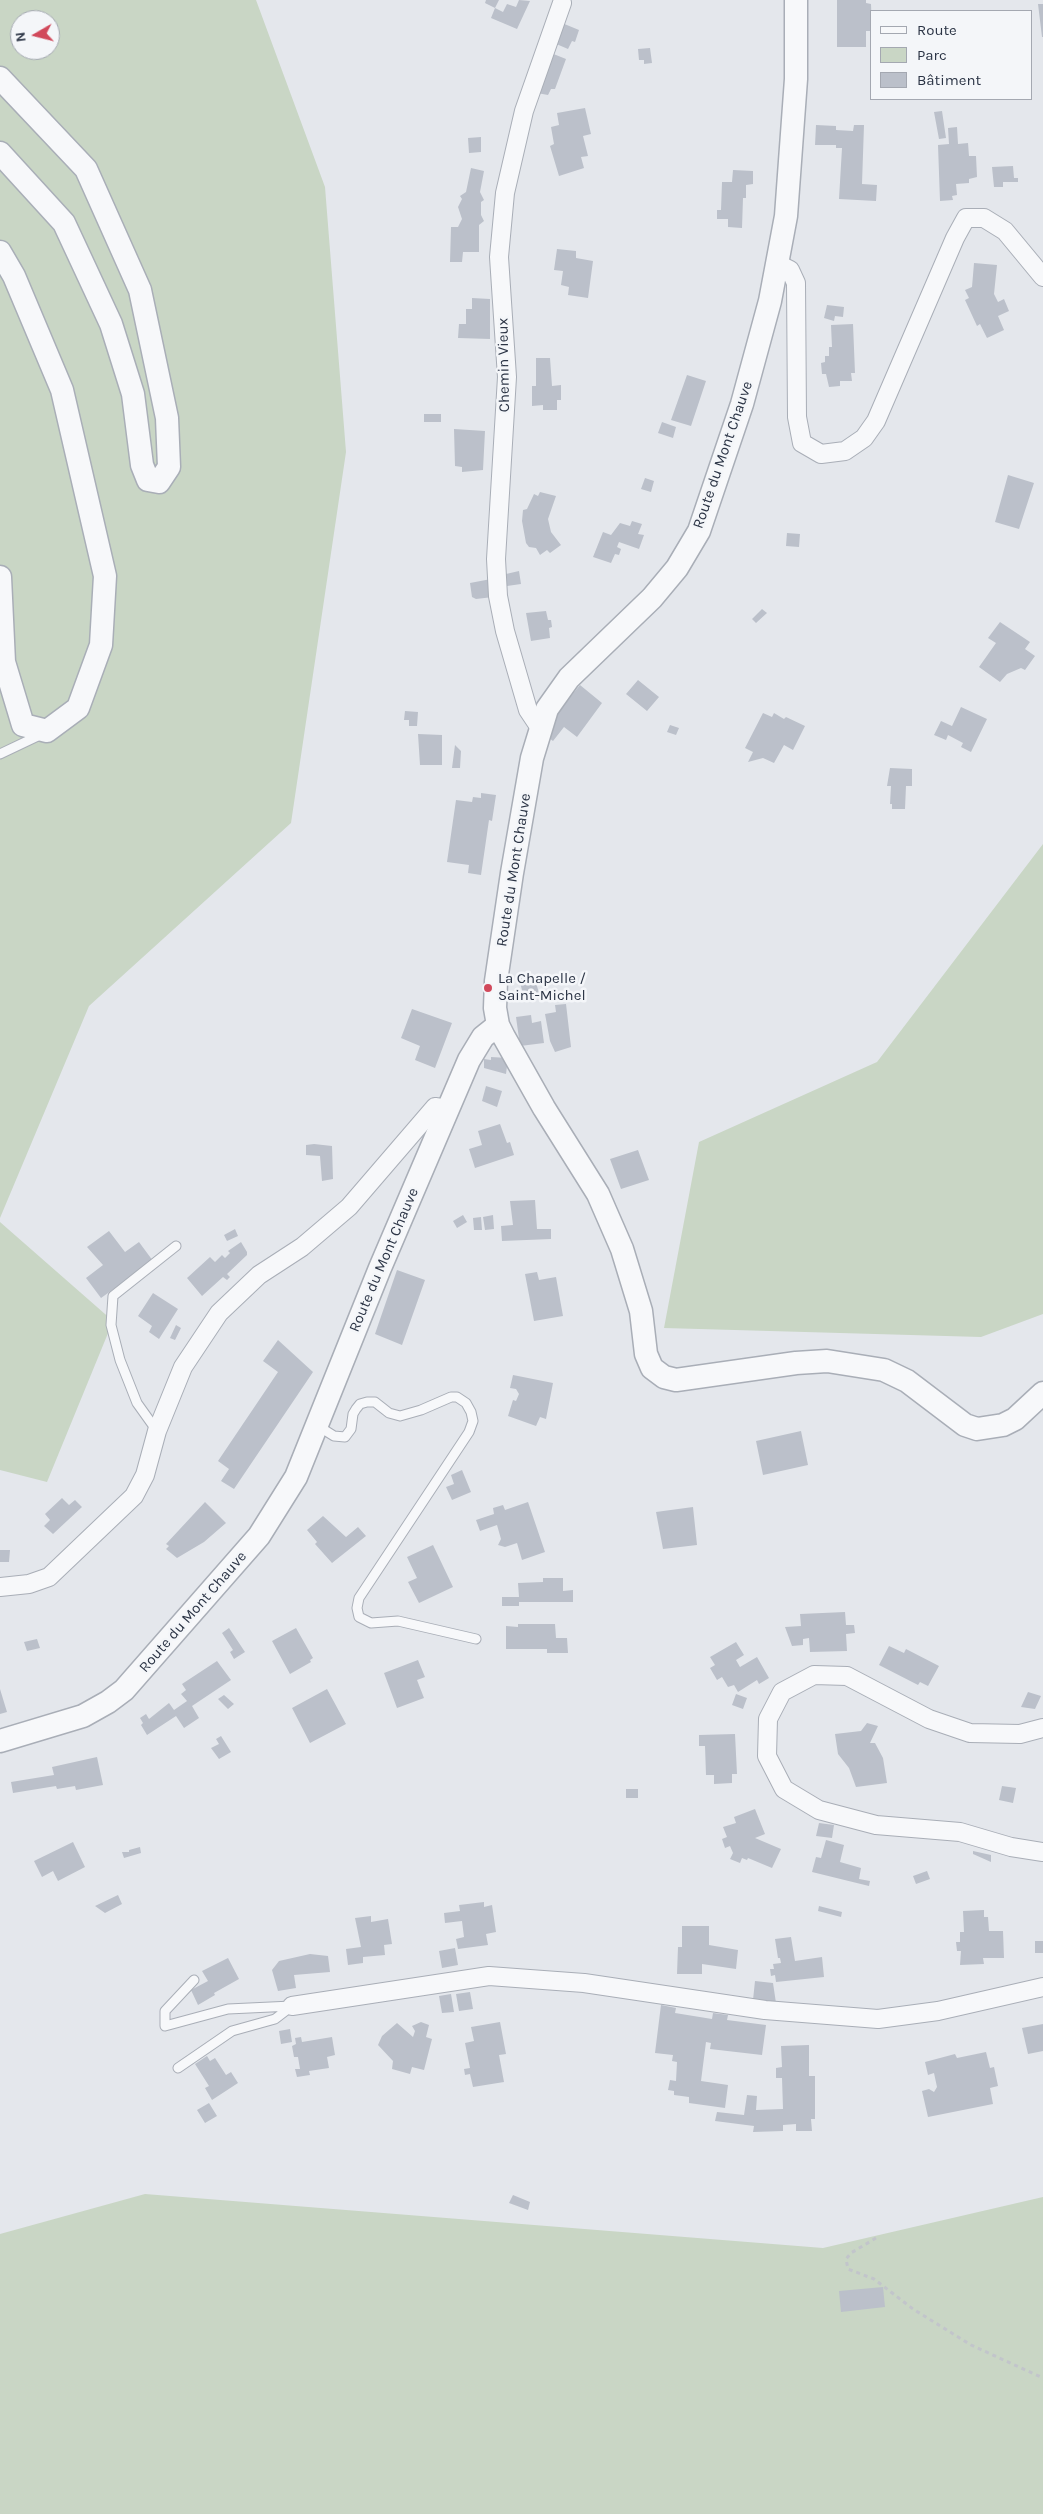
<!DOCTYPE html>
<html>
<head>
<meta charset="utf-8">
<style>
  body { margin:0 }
  #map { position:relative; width:1043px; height:2514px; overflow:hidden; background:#e4e7ec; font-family:Karla,sans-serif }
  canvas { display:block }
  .legend { position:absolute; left:870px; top:10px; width:162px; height:90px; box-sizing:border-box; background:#f4f6f9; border:1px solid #a4a8b1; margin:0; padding:6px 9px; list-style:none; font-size:15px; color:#2b3445 }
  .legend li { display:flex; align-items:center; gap:10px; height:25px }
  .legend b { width:25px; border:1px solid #a4a8b1 }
  .north { position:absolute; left:10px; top:10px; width:50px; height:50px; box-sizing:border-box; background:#f4f6f9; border:1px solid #a4a8b1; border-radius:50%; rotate:262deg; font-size:14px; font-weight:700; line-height:20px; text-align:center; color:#2b3445 }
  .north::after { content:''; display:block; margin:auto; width:18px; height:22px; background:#d1495b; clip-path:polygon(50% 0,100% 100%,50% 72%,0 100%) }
</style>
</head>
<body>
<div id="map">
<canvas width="1043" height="2514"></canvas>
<ul class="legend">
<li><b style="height:6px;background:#f7f8fa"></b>Route</li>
<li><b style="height:14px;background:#c9d6c5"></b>Parc</li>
<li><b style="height:14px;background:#bbc0ca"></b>Bâtiment</li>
</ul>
<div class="north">N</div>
</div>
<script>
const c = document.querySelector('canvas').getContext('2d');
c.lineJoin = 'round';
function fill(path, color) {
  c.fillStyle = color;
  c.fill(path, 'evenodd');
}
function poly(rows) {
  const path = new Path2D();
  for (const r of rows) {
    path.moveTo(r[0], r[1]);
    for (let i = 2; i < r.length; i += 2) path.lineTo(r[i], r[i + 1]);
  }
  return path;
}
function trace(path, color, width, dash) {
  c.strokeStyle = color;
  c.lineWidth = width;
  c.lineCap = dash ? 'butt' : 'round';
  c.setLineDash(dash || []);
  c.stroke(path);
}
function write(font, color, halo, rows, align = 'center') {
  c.font = font + ' Karla,sans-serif';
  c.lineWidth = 5;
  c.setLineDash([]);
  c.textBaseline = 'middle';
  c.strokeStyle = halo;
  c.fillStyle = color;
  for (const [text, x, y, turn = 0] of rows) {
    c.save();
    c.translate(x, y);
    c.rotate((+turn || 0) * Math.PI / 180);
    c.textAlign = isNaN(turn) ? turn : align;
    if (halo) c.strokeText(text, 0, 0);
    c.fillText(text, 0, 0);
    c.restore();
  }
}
fill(poly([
  [0,0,256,0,325,187,346,452,291,823,89,1006,0,1218],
  [20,20,50,20,50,50,20,50],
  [1043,844,1043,1314,981,1337,664,1328,699,1142,877,1062],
  [0,1222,113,1321,47,1482,0,1470],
  [145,2194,823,2248,1043,2197,1043,2514,0,2514,0,2234]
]), '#c9d6c5');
fill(poly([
  [486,0,499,0,495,8,485,3],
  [519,0,530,1,517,29,491,18,495,8,503,12,507,4,516,7],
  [837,0,866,0,866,3,871,4,872,31,866,31,866,47,837,47],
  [1038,4,1043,4,1043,37,1042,37],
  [562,23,579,30,575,42,572,41,568,49,554,43],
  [650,48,652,63,644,64,644,60,639,60,638,49],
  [551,53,566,59,555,89,551,89,548,95,537,93],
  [585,108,591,134,583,136,588,156,581,157,584,168,559,176,550,146,554,144,551,127,559,125,557,113],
  [942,111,946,138,939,139,934,112],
  [816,125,836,126,836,130,853,131,854,125,864,125,862,184,877,185,876,201,839,199,842,148,836,148,836,145,815,145],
  [957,127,958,144,968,143,969,156,976,156,977,177,969,179,969,183,956,184,957,195,952,196,953,200,940,201,938,145,949,144,948,128],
  [481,137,481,152,469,153,468,138],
  [1013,166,1014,178,1018,178,1018,182,1003,182,1003,187,994,187,992,167],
  [471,168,484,171,480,192,484,200,481,202,481,215,484,221,479,225,479,252,463,252,462,262,450,262,451,227,458,227,462,219,458,207,462,199,460,196,466,192],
  [733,170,753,171,753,184,746,185,746,198,743,198,742,228,728,227,728,219,717,219,717,210,721,210,722,182,732,182],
  [557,249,576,251,576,258,593,261,588,298,568,295,569,287,561,285,563,271,554,270],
  [974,263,997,265,994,294,998,302,1004,299,1009,311,998,316,1004,330,987,338,980,324,977,326,965,300,969,298,965,290,972,287],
  [472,298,490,299,490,339,458,338,459,324,466,324,466,309,472,309],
  [827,305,844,307,843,317,835,316,834,321,824,318],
  [853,324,855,373,851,373,852,381,840,381,840,386,829,387,826,374,822,374,821,363,825,362,825,356,829,356,829,347,832,347,831,325],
  [536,358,550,358,552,386,561,385,561,400,557,400,557,410,543,410,543,405,532,406,532,386,536,386],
  [687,375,706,381,691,426,671,420],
  [424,414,441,414,441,422,424,422],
  [662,422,676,427,673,438,658,433],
  [454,429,485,431,483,470,462,472,462,467,455,466],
  [1008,475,1034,483,1019,529,995,522],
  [645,478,654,481,651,492,641,489],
  [540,492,556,496,548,519,551,532,561,545,550,553,547,550,540,555,536,548,529,547,526,543,522,521,523,510,527,509,534,494,538,496],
  [632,521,642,524,638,534,644,535,639,549,619,542,617,547,621,549,619,555,615,554,611,563,593,557,603,532,611,535,620,523,630,526],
  [787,533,800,534,799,547,786,546],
  [519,571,521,584,507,586,506,574],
  [491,579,493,597,476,599,472,597,470,583],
  [762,609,767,613,756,623,752,619],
  [546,611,548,620,551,620,552,627,549,628,550,638,531,641,526,613],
  [1000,622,1030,642,1025,649,1035,656,1025,670,1021,668,1007,674,1000,682,979,667,996,643,988,638],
  [638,680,659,697,647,711,626,694],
  [580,685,602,703,577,737,564,727,553,741,545,735,553,718],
  [961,707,987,719,971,752,961,747,963,743,948,735,946,740,934,735,941,721,952,726],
  [405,711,418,712,417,726,409,726,409,720,404,720],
  [763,713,772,717,774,713,784,719,786,717,805,726,793,750,784,745,774,763,763,758,748,762,753,752,745,748],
  [670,725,679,728,676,735,667,732],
  [418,734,442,735,442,765,420,765],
  [455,745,461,751,460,768,452,768],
  [890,768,912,769,912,786,906,786,905,809,892,809,892,804,890,804,891,786,887,786],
  [481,793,496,795,492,821,489,820,481,875,468,873,469,865,447,862,456,800,472,802,473,797,481,798],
  [534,975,540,997,525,1001,519,979],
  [566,1004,571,1047,555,1052,550,1041,545,1014,556,1012,555,1005],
  [412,1009,452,1023,435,1068,415,1060,420,1046,401,1038],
  [531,1015,532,1023,541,1021,544,1043,520,1046,516,1017],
  [491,1057,508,1058,506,1074,484,1068,484,1059,491,1060],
  [486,1086,502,1091,497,1107,482,1101],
  [500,1124,507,1143,510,1142,514,1155,475,1168,469,1149,482,1145,478,1131],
  [314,1144,332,1146,333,1179,322,1181,320,1156,306,1155,306,1145],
  [638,1150,649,1180,621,1189,610,1159],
  [535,1200,537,1229,551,1229,551,1239,502,1241,501,1226,513,1225,510,1201],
  [463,1215,467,1222,457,1228,453,1221],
  [493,1215,494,1229,485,1230,483,1217],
  [481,1217,482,1230,474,1230,473,1218],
  [235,1229,238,1236,227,1241,224,1235],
  [109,1231,125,1252,139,1242,153,1261,101,1298,86,1278,103,1265,87,1247],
  [241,1242,247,1252,247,1255,227,1274,230,1277,227,1280,223,1277,202,1296,187,1278,210,1257,215,1262,222,1255,225,1258,230,1253,228,1251],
  [397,1270,425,1280,402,1345,375,1334],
  [537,1272,539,1280,556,1277,563,1316,534,1321,525,1274],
  [153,1293,178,1309,159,1339,149,1332,152,1326,138,1316],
  [176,1325,181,1328,175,1340,170,1338],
  [278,1340,313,1372,234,1489,221,1481,229,1469,218,1461,278,1372,263,1361],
  [513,1375,553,1383,546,1419,540,1417,536,1426,508,1416,513,1400,516,1401,519,1394,516,1389,510,1388],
  [801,1431,808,1465,763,1475,756,1441],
  [462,1470,471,1492,452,1500,446,1487,454,1484,451,1475],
  [62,1498,69,1505,75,1500,82,1507,53,1534,44,1526,50,1520,45,1514],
  [205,1502,226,1523,204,1542,177,1558,166,1549,169,1546,166,1544],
  [528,1502,545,1552,522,1560,517,1543,505,1547,498,1545,501,1539,497,1525,480,1531,476,1520,494,1514,493,1508,503,1505,505,1510],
  [693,1507,697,1545,663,1549,656,1512],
  [323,1516,346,1537,358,1527,366,1536,332,1563,315,1544,317,1542,307,1530],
  [433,1545,453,1587,419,1603,408,1582,417,1578,407,1557],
  [0,1550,10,1550,9,1562,0,1562],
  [543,1578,563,1578,563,1591,573,1590,573,1602,519,1602,519,1606,502,1606,502,1597,519,1597,518,1583,543,1582],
  [845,1612,846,1625,854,1625,855,1633,846,1634,847,1651,810,1652,809,1638,803,1639,803,1645,792,1646,785,1627,801,1626,800,1614],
  [518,1624,555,1624,556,1638,567,1638,568,1653,547,1653,547,1649,506,1649,506,1626,518,1627],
  [229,1628,245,1652,234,1659,230,1652,233,1650,222,1633],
  [296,1628,313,1658,310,1660,311,1662,290,1674,272,1641],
  [37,1639,40,1648,27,1651,24,1642],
  [736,1642,744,1655,736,1660,740,1667,757,1657,769,1678,759,1684,757,1680,738,1692,734,1685,728,1687,722,1677,717,1680,710,1668,715,1665,710,1657],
  [889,1646,904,1653,906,1649,939,1666,928,1686,920,1682,918,1685,879,1665],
  [418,1660,425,1677,417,1680,424,1698,397,1708,384,1673],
  [217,1661,231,1680,192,1706,199,1718,184,1728,176,1716,147,1735,141,1725,143,1723,140,1718,146,1714,149,1719,169,1703,174,1710,187,1701,181,1694,186,1690,182,1684],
  [0,1689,7,1712,0,1714],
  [327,1689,346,1724,310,1743,292,1708],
  [1028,1692,1041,1696,1035,1709,1021,1707],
  [736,1694,747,1698,743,1709,732,1705],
  [224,1695,234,1704,228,1709,218,1699],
  [867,1723,878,1726,870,1743,875,1743,883,1758,887,1783,856,1787,849,1768,838,1754,835,1734,861,1731],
  [735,1734,737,1774,732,1774,732,1783,714,1784,714,1775,706,1775,705,1746,699,1746,699,1735],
  [221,1736,231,1752,219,1759,211,1748,219,1744,216,1739],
  [97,1757,103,1785,76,1790,75,1786,57,1789,56,1786,13,1793,11,1782,54,1775,52,1767],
  [1002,1786,1016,1788,1013,1803,999,1800],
  [626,1789,638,1789,638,1798,626,1798],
  [755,1809,765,1834,755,1838,781,1849,772,1868,748,1858,747,1860,742,1858,740,1863,730,1859,733,1853,730,1846,725,1848,722,1839,727,1837,723,1827,736,1823,734,1817],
  [819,1823,834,1825,832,1838,816,1836],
  [826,1840,844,1845,840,1862,861,1868,859,1879,870,1881,869,1886,812,1872,816,1857,821,1858],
  [73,1842,85,1867,58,1881,53,1871,42,1877,34,1861],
  [140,1847,141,1853,124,1858,122,1852,129,1852,129,1850],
  [973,1851,991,1855,991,1862,973,1854],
  [927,1871,930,1879,916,1884,913,1876],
  [118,1895,122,1904,105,1913,95,1906],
  [484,1902,484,1907,492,1905,496,1932,486,1934,488,1945,458,1949,456,1939,464,1937,462,1921,445,1923,444,1913,460,1911,459,1905],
  [819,1906,842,1912,841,1917,818,1911],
  [984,1910,984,1917,988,1917,989,1931,1003,1931,1004,1958,983,1958,984,1964,960,1965,961,1951,957,1951,956,1942,960,1942,960,1932,964,1932,963,1911],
  [371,1916,371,1922,388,1919,392,1944,384,1945,385,1955,363,1957,363,1963,348,1965,346,1949,361,1947,355,1918],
  [682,1926,709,1926,709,1945,738,1950,736,1969,702,1964,702,1974,677,1974,678,1947,682,1947],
  [791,1937,795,1961,822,1957,824,1977,776,1982,775,1975,771,1976,770,1969,774,1969,773,1964,781,1963,780,1958,778,1958,775,1939],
  [1035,1941,1043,1941,1043,1953,1035,1953],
  [455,1948,458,1965,442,1968,439,1951],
  [310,1954,328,1956,330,1972,294,1975,296,1988,278,1991,272,1970,279,1961],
  [228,1958,239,1979,214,1993,215,1995,198,2005,191,1990,208,1981,202,1971],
  [755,1981,773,1983,776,2003,753,2000],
  [470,1992,473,2009,459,2011,456,1994],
  [451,1994,454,2012,442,2013,439,1996],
  [661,2005,676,2008,675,2013,712,2019,713,2013,728,2015,727,2020,766,2025,762,2055,710,2049,711,2043,706,2042,701,2081,728,2085,725,2108,689,2103,689,2097,674,2095,674,2091,668,2090,670,2080,676,2081,677,2062,672,2061,673,2055,655,2053],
  [421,2022,429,2025,426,2037,432,2039,424,2070,412,2067,410,2074,392,2069,393,2061,378,2045,382,2036,397,2023,413,2037,415,2031,412,2026],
  [500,2022,506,2054,499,2055,504,2082,473,2087,470,2074,465,2075,464,2069,470,2068,465,2043,474,2041,471,2027],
  [1043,2024,1043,2051,1028,2054,1022,2028],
  [290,2029,292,2042,281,2044,279,2031],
  [301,2037,302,2042,332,2037,335,2055,327,2057,329,2068,309,2071,310,2075,297,2077,295,2069,300,2069,298,2057,294,2057,292,2046,296,2044,295,2038],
  [809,2045,809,2076,815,2076,815,2119,811,2119,812,2131,796,2131,796,2124,783,2125,783,2131,753,2132,754,2126,715,2121,717,2112,744,2115,747,2095,757,2096,756,2110,783,2109,782,2078,776,2078,776,2068,782,2067,781,2046],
  [986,2052,990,2068,994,2067,998,2086,990,2088,993,2104,928,2117,922,2091,929,2089,934,2092,937,2087,934,2073,928,2075,925,2062,955,2054,957,2058],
  [207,2056,210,2061,215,2058,226,2075,231,2072,238,2083,212,2100,205,2088,209,2086,195,2064],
  [209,2103,217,2116,205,2123,197,2110],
  [513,2195,530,2202,528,2210,509,2203],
  [883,2287,885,2307,841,2312,839,2291]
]), '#bbc0ca');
const service = poly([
  [0,754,40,735],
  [318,1426,334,1436,345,1437,351,1429,353,1414,356,1409,360,1404,367,1402,375,1402,389,1413,400,1416,421,1410,451,1397,457,1397,466,1403,471,1412,473,1421,469,1432,359,1598,357,1608,359,1617,371,1623,398,1621,476,1639],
  [157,1431,137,1403,120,1360,111,1325,113,1296,176,1246],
  [194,1980,165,2011,165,2026,228,2009,292,2006],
  [178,2068,232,2031,275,2019,292,2006]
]);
const minor = poly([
  [778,264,790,270,796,283,797,417,802,443,821,454,845,451,864,438,876,421,955,238,966,218,984,218,1005,231,1043,277],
  [540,728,528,710,505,631,498,596,496,559,507,377,499,257,505,193,524,111,562,3],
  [0,1587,29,1584,49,1577,134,1496,145,1475,157,1431,183,1367,219,1313,259,1275,302,1247,349,1207,435,1107,448,1109],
  [1043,1728,1020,1734,970,1733,929,1719,847,1676,814,1675,782,1692,768,1719,767,1756,784,1789,819,1810,876,1825,960,1832,1011,1847,1043,1852],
  [292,2006,489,1976,584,1983,765,2010,878,2019,938,2011,1043,1987]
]);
const tertiary = poly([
  [796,0,796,79,786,216,770,301,742,404,699,531,677,568,652,598,569,678,547,709,532,758,512,873,496,981,495,1008,498,1025,504,1037,544,1108,598,1194,622,1249,641,1311,646,1354,652,1368,664,1377,676,1380,796,1363,827,1361,884,1370,907,1381,965,1425,977,1429,1003,1425,1015,1419,1043,1393],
  [0,78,86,169,140,290,167,418,169,467,159,482,148,480,142,465,133,394,111,324,64,223,0,153],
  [0,252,14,276,62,390,105,576,101,645,78,708,47,731,23,725,4,662,0,577],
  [0,1741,83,1716,108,1702,124,1690,259,1536,296,1477,380,1268,469,1060,483,1037,498,1025]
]);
trace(service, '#a9aeb7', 11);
trace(minor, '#a9aeb7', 20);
trace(tertiary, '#a9aeb7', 25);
trace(poly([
  [876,2238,851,2253,846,2259,848,2269,874,2279,913,2309,971,2345,1043,2378]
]), '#c2c5cb', 3, [4, 4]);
trace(service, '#f7f8fa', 9);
trace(minor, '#f7f8fa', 18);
trace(tertiary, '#f7f8fa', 22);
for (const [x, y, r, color] of [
  [488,988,5,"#d1495b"]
]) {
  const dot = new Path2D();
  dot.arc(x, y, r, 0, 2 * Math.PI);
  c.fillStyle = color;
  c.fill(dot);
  trace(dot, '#f4f6f9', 2);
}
write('15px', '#2b3445', '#f4f6f9', [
  ["Chemin Vieux",504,365,-91],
  ["Route du Mont Chauve",723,455,-71],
  ["Route du Mont Chauve",514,870,-81],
  ["Route du Mont Chauve",384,1260,-67],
  ["Route du Mont Chauve",193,1612,-49]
]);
write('15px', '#2b3445', '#f4f6f9', [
  ["La Chapelle /",498,979],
  ["Saint-Michel",498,996]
], 'left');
</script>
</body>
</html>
